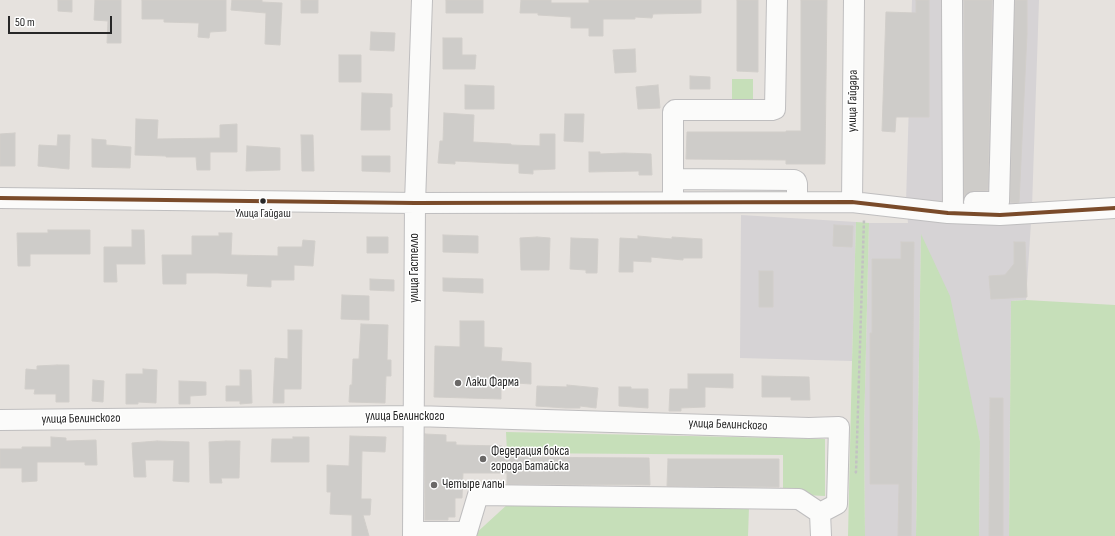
<!DOCTYPE html>
<html>
<head>
<meta charset="utf-8">
<style>
  body { margin:0 }
  #map { position:relative; width:1115px; height:536px; overflow:hidden; background:#e6e2de; font-family:"Sofia Sans Condensed",sans-serif }
  canvas { display:block }
  .scale { position:absolute; left:8px; top:16px; width:104px; height:18px; box-sizing:border-box; border:2px solid #272727; border-top:0; padding-left:5px; font-size:12px; line-height:14px; white-space:nowrap; color:#272727; -webkit-text-stroke:3px #fff; paint-order:stroke }
</style>
</head>
<body>
<div id="map">
<canvas width="1115" height="536"></canvas>
<div class="scale">50 m</div>
</div>
<script>
const c = document.querySelector('canvas').getContext('2d');
c.lineJoin = 'round';
function fill(path, color) {
  c.fillStyle = color;
  c.fill(path, 'evenodd');
}
function poly(rows) {
  const path = new Path2D();
  for (const r of rows) {
    path.moveTo(r[0], r[1]);
    for (let i = 2; i < r.length; i += 2) path.lineTo(r[i], r[i + 1]);
  }
  return path;
}
function trace(path, color, width, dash) {
  c.strokeStyle = color;
  c.lineWidth = width;
  c.lineCap = dash ? 'butt' : 'round';
  c.setLineDash(dash || []);
  c.stroke(path);
}
function write(font, color, halo, rows, align = 'center') {
  c.font = font + ' "Sofia Sans Condensed",sans-serif';
  c.lineWidth = 3;
  c.setLineDash([]);
  c.textBaseline = 'middle';
  c.strokeStyle = halo;
  c.fillStyle = color;
  for (const [text, x, y, turn = 0] of rows) {
    c.save();
    c.translate(x, y);
    c.rotate((+turn || 0) * Math.PI / 180);
    c.textAlign = isNaN(turn) ? turn : align;
    if (halo) c.strokeText(text, 0, 0);
    c.fillText(text, 0, 0);
    c.restore();
  }
}
fill(poly([
  [912,0,1039,0,1032,207,1026,300,1011,301,1009,536,979,536,980,441,921,235,916,536,865,536,864,430,869,223,908,223,906,203],
  [741,215,856,222,852,361,740,358]
]), '#d6d3d5');
fill(poly([
  [732,79,753,79,753,104,732,103],
  [856,222,869,223,864,430,865,536,848,536,852,361],
  [921,234,950,296,980,441,979,536,916,536],
  [1026,300,1115,305,1115,536,1009,536,1011,301],
  [506,432,825,439,825,496,783,494,783,455,507,453],
  [509,503,749,507,748,536,473,536]
]), '#c6dfb9');
const building = poly([
  [58,0,72,0,72,12,58,11,58,0],
  [95,0,121,0,121,43,107,43,108,21,94,20,95,0],
  [142,0,226,0,226,31,210,32,209,38,198,37,199,23,164,22,164,19,142,19,142,0],
  [232,0,262,0,262,2,282,3,280,45,265,44,266,13,231,10,232,0],
  [301,0,318,0,318,13,301,13,301,0],
  [446,0,483,0,483,13,446,13,446,0],
  [521,0,551,0,551,3,589,3,589,0,701,0,701,13,653,14,652,18,635,17,635,19,603,19,603,36,589,36,589,28,571,28,571,17,538,15,538,13,520,13,521,0],
  [737,0,758,0,758,72,737,71,737,0],
  [801,0,827,0,825,164,786,164,786,160,686,159,687,132,786,132,786,131,801,131,801,0],
  [916,0,929,0,929,117,896,117,895,132,882,131,886,12,916,13,916,0],
  [964,0,992,0,988,190,974,191,969,192,964,196,964,0],
  [1015,0,1027,0,1027,33,1019,202,1016,203,1010,202,1015,0],
  [371,32,395,33,394,51,370,50,371,32],
  [443,38,462,38,462,55,476,55,475,69,443,69,443,38],
  [635,49,636,72,615,73,613,50,635,49],
  [339,55,361,55,361,82,339,82,339,55],
  [690,76,710,77,710,89,690,89,690,76],
  [465,85,494,86,494,109,465,109,465,85],
  [658,85,660,108,638,109,636,87,658,85],
  [362,93,392,94,392,107,390,107,390,130,361,130,362,93],
  [444,113,474,115,473,142,511,144,511,145,540,146,540,134,555,134,555,169,533,170,533,174,519,173,519,164,455,161,455,164,438,163,440,141,443,141,444,113],
  [565,114,584,114,583,142,564,141,565,114],
  [136,119,158,120,157,139,220,138,220,125,237,124,237,152,210,152,210,170,197,170,196,157,166,157,166,156,135,155,136,119],
  [15,133,15,166,0,166,0,134,15,133],
  [58,135,70,135,69,169,38,166,39,145,57,146,58,135],
  [301,135,313,135,314,171,302,171,301,135],
  [92,139,106,140,106,145,131,147,130,168,92,167,92,139],
  [247,146,280,148,280,170,246,171,247,146],
  [589,152,600,152,600,154,624,153,651,154,652,175,639,175,639,171,589,172,589,152],
  [362,156,390,156,390,172,362,171,362,156],
  [834,225,853,226,852,247,833,246,834,225],
  [48,230,90,230,90,254,30,254,30,266,18,266,17,233,48,233,48,230],
  [132,230,144,230,145,264,116,264,117,282,104,282,104,247,132,247,132,230],
  [219,233,232,233,231,255,278,256,278,247,302,247,303,240,315,241,313,266,294,265,294,280,271,280,271,287,247,286,248,274,218,273,186,273,186,284,163,284,162,255,192,255,192,236,219,236,219,233],
  [443,235,478,236,478,253,443,252,443,235],
  [638,236,672,239,672,237,702,239,702,258,683,258,683,260,651,257,651,262,633,261,633,272,619,272,620,238,638,239,638,236],
  [367,237,388,237,388,253,367,253,367,237],
  [537,237,550,238,549,270,521,270,520,238,537,237],
  [571,238,598,239,597,273,586,273,586,270,570,269,571,238],
  [901,242,914,242,911,536,898,536,899,484,870,484,870,333,872,333,872,259,901,259,901,242],
  [1014,242,1025,242,1027,297,991,299,989,276,1005,275,1014,264,1014,242],
  [759,271,773,271,773,307,759,307,759,271],
  [443,278,483,279,483,293,443,291,443,278],
  [370,279,394,280,394,291,370,290,370,279],
  [342,295,369,296,369,320,341,319,342,295],
  [460,321,484,321,484,347,502,348,501,361,531,363,531,384,501,382,501,399,434,397,435,346,460,347,460,321],
  [361,324,388,325,387,360,391,360,391,376,386,376,385,403,349,402,350,385,352,385,353,359,359,359,361,324],
  [288,330,302,330,301,389,284,389,284,403,273,403,275,358,288,359,288,330],
  [57,365,69,365,69,402,56,402,56,394,34,394,35,389,25,389,26,369,37,370,37,366,57,365],
  [143,369,157,370,156,403,138,402,138,404,126,404,126,374,143,374,143,369],
  [240,370,251,370,252,403,240,404,240,401,226,401,226,386,240,386,240,370],
  [688,374,733,374,733,388,705,387,705,407,681,408,681,411,669,411,670,389,688,389,688,374],
  [762,376,809,377,810,400,791,400,791,397,762,397,762,376],
  [93,380,104,381,103,402,92,401,93,380],
  [179,381,206,382,206,395,190,396,190,404,179,404,179,381],
  [567,385,598,388,596,408,580,406,580,408,566,408,536,406,537,386,567,387,567,385],
  [619,387,631,387,631,389,648,389,648,408,619,406,619,387],
  [990,398,1003,398,1003,536,989,536,990,398],
  [425,434,446,435,446,442,456,442,456,445,502,446,502,457,649,458,650,485,507,484,507,473,463,473,462,498,455,498,455,517,448,517,448,520,425,520,425,434],
  [350,436,386,437,385,452,362,451,361,499,371,499,370,515,363,515,369,536,352,536,352,515,330,514,331,492,327,492,327,465,349,466,350,436],
  [51,437,66,438,66,441,96,440,97,465,85,465,85,462,37,462,37,481,22,482,22,468,0,468,0,449,22,449,22,447,51,447,51,437],
  [293,437,309,437,309,462,271,462,272,439,293,439,293,437],
  [157,441,189,442,189,482,173,481,174,460,145,460,146,477,134,477,132,443,157,441],
  [226,441,240,441,239,478,221,478,222,483,210,483,209,442,226,441],
  [668,459,779,459,779,487,667,486,668,459]
]);
fill(building, '#ceccc9');
trace(building, '#d1ceca', 1);
const minor = poly([
  [952,0,953,213],
  [673,179,794,180,796,181,797,184,797,202],
  [0,198,415,203,852,202,948,213,1000,215,1115,208],
  [673,202,673,112,675,110,772,110,775,109,777,0],
  [852,202,854,0],
  [974,202,999,202,1004,0],
  [0,420,414,416,809,428,839,427,837,504,820,513,821,536],
  [414,532,467,532,478,495,799,499,820,513],
  [413,536,415,203,422,0]
]);
trace(minor, '#bfbebf', 22);
trace(poly([
  [855,473,856,472,864,219]
]), '#c2c2c2', 2.5, [3, 2]);
trace(minor, '#fbfbfa', 20);
trace(poly([
  [0,198,415,203,852,202,948,213,1000,215,1115,208]
]), '#7a4b2a', 4);
for (const [x, y, r, color] of [
  [263,201,3.5,"#272727"],
  [458,383,4,"#6a6867"],
  [483,459,4,"#6a6867"],
  [434,485,4,"#6a6867"]
]) {
  const dot = new Path2D();
  dot.arc(x, y, r, 0, 2 * Math.PI);
  c.fillStyle = color;
  c.fill(dot);
  trace(dot, '#fff', 1.5);
}
write('12px', '#272727', '#fff', [
  ["Улица Гайдаш",263,214]
]);
write('13px', '#272727', '#fff', [
  ["улица Гайдара",853,101,-89],
  ["улица Гастелло",415,268,-90],
  ["улица Белинского",405,417],
  ["улица Белинского",81,419,-1],
  ["улица Белинского",728,425,2]
]);
write('13px', '#272727', '#fff', [
  ["Лаки Фарма",466,383],
  ["Федерация бокса",491,452],
  ["города Батайска",491,467],
  ["Четыре лапы",442,485]
], 'left');
</script>
</body>
</html>
